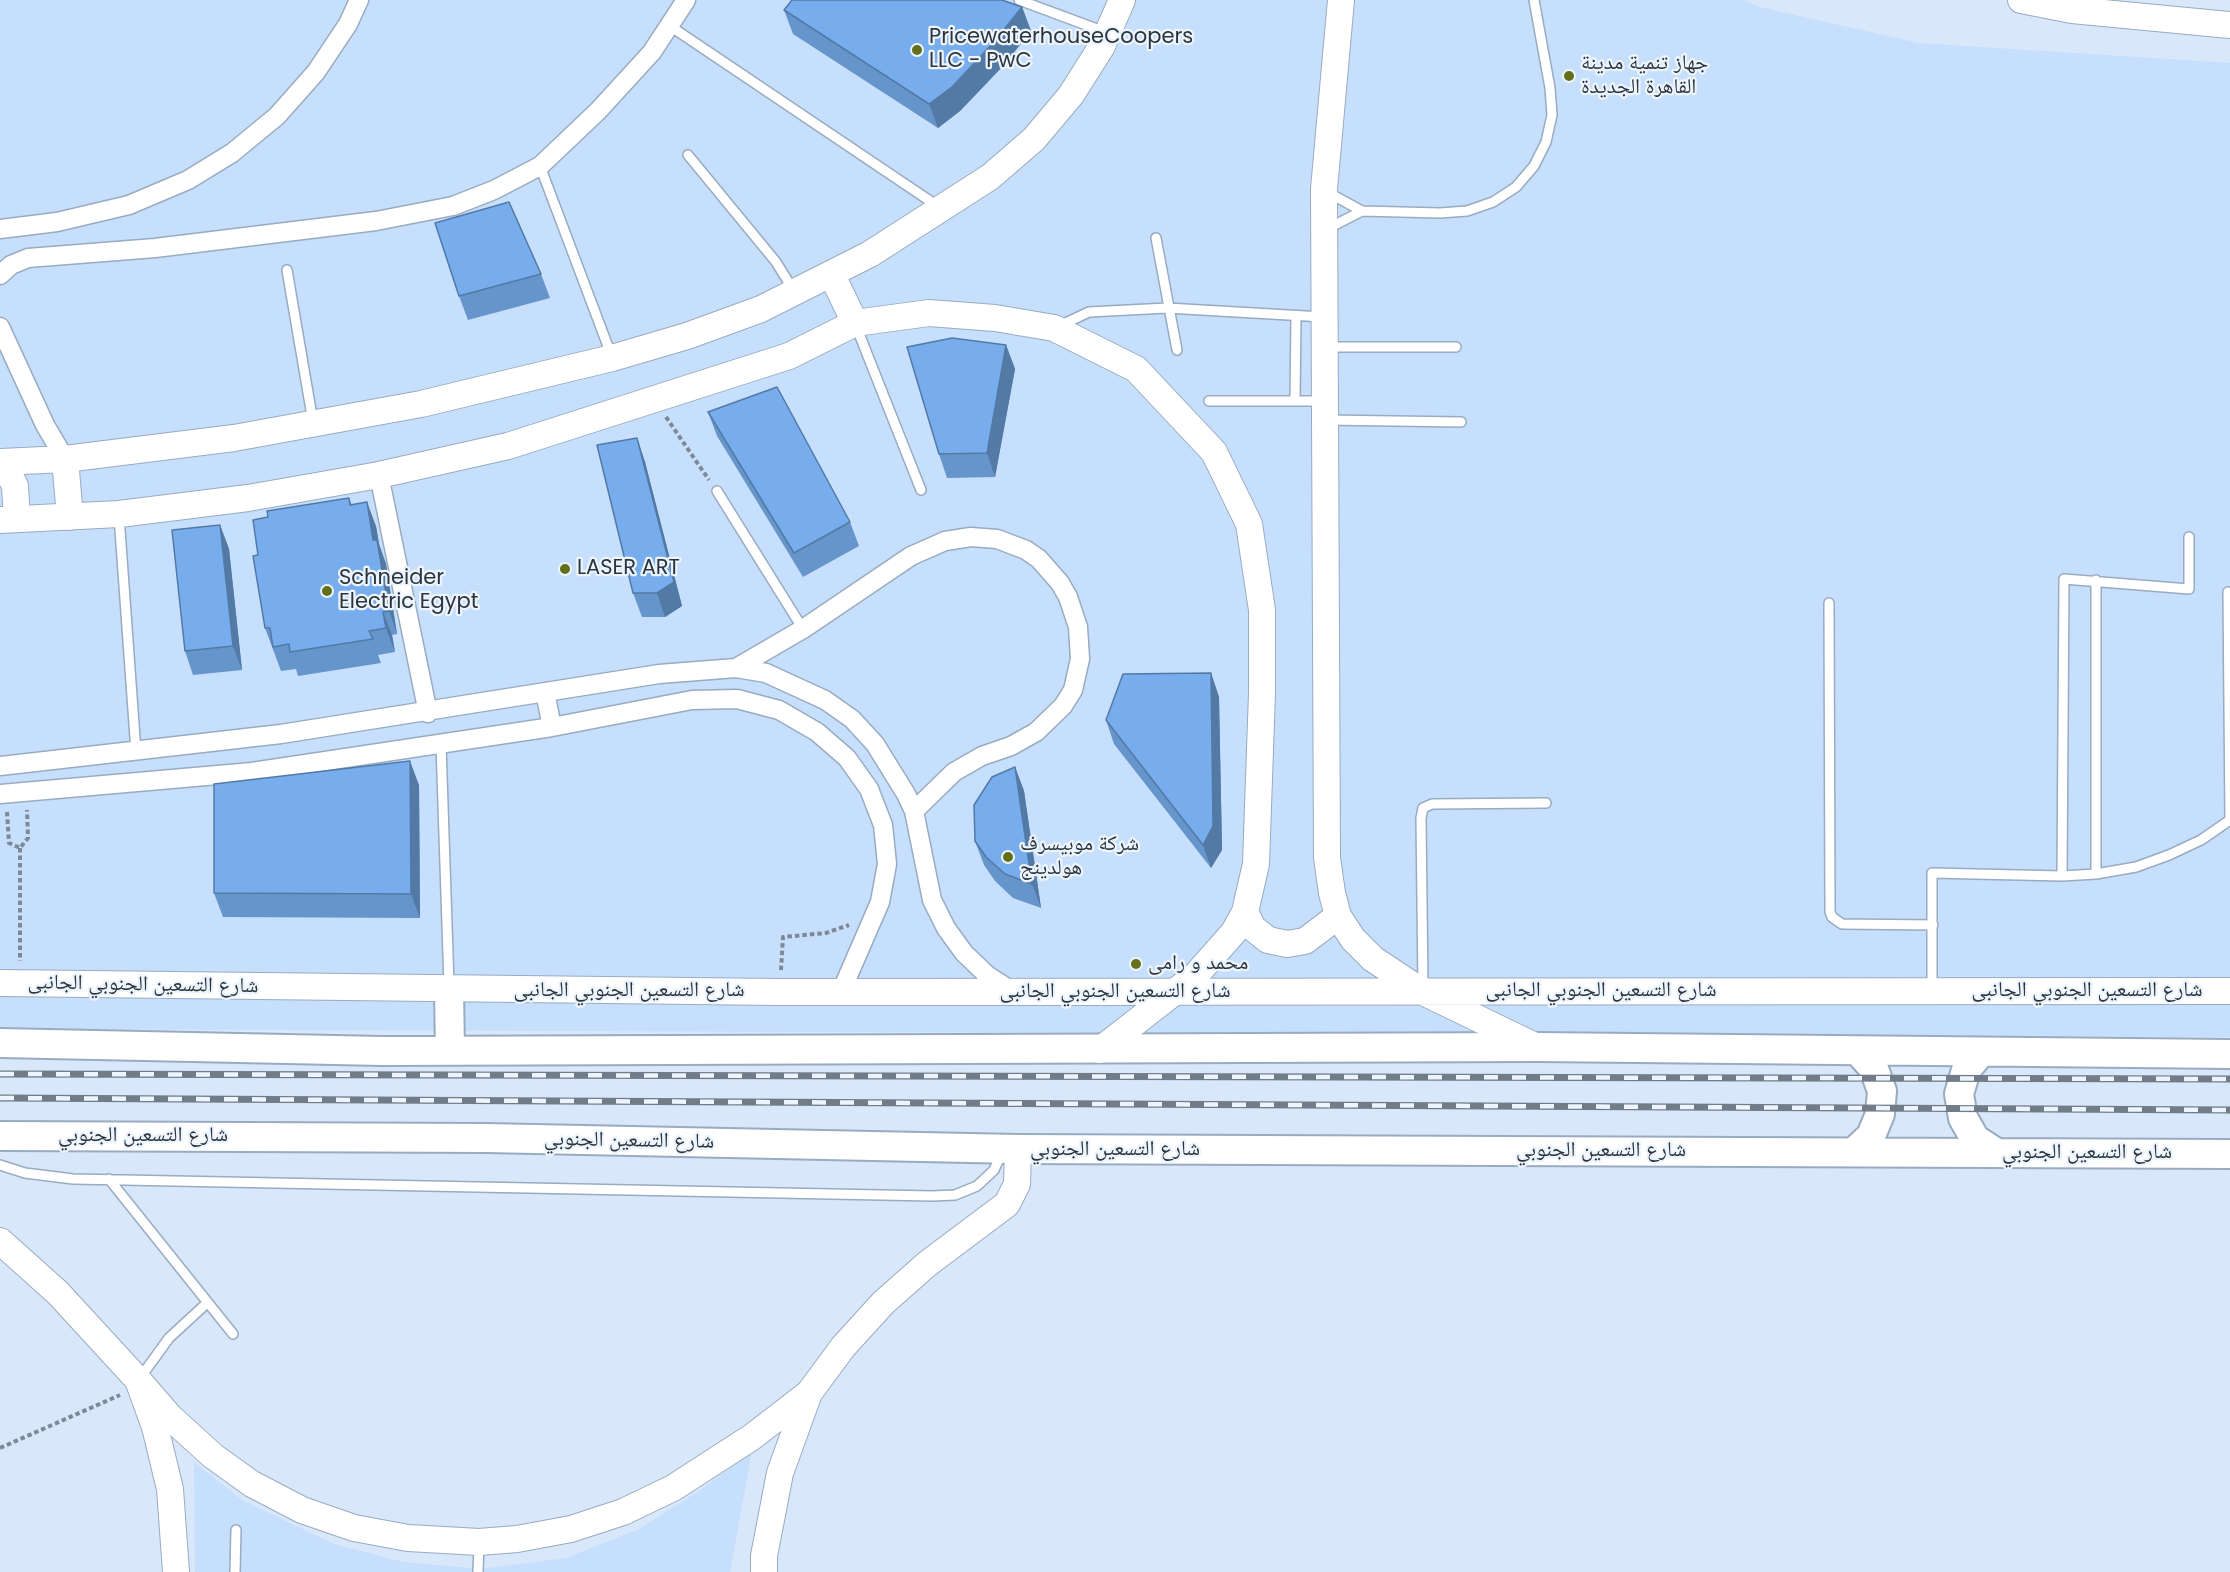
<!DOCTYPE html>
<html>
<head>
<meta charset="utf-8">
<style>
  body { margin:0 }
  canvas { display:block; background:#d8e7fa }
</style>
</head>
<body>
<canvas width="2230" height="1572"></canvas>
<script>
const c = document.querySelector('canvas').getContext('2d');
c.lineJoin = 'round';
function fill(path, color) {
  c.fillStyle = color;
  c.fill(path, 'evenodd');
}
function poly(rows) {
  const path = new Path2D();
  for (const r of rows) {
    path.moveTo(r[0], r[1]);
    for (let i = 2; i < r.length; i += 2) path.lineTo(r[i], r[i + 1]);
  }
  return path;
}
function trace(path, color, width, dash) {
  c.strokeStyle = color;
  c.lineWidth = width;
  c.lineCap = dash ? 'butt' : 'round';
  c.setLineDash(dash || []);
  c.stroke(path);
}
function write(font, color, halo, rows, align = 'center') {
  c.font = font + ' Poppins,"Noto Naskh Arabic",sans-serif';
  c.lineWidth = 4.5;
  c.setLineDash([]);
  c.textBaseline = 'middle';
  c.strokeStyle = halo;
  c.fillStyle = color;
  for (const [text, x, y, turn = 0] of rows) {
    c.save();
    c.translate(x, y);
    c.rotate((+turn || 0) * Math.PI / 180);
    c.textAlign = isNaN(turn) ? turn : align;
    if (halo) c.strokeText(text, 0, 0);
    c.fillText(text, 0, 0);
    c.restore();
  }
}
fill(poly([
  [0,0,1745,0,1759,7,1919,43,2230,63,2230,1037,0,1029],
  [752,1451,730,1572,195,1572,194,1462,242,1500,334,1544,403,1562,481,1569,566,1558,639,1529,702,1489]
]), '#c6dffc');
const lane = poly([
  [1019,0,1105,32],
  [670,26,939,207],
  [688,155,776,262,794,291],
  [540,166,612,357],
  [1329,193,1362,211,1440,213,1467,211,1493,202,1516,187,1534,166,1546,142,1552,115,1550,88,1534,0],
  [1327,229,1362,211],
  [1156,238,1177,350],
  [287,270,313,422],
  [856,326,921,490],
  [1059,326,1089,312,1167,308,1323,317],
  [1326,347,1456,347],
  [1209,401,1323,401],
  [1295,401,1296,317],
  [1326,420,1461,422],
  [717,491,803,629],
  [119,516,136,752],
  [1829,603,1830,912,1832,917,1842,924,1933,925],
  [441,745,449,985],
  [2096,874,2096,580],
  [2062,876,2064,579,2189,589,2189,537],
  [1423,987,1421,818,1423,808,1432,804,1546,803],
  [1932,990,1932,873,2062,876,2096,874,2136,867,2169,855,2201,840,2230,820,2228,592],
  [0,1165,25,1173,73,1179,932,1196,955,1195,977,1186,994,1170,1002,1152],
  [109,1179,233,1334],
  [140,1378,169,1338,207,1303],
  [235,1572,236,1530],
  [478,1572,479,1545]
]);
const street = poly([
  [0,229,57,222,129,205,188,180,232,153,277,116,316,72,348,24,359,0],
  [0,275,11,265,28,258,155,248,376,221,453,206,494,190,540,166,598,111,652,52,686,0],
  [0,327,45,425,65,459],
  [379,475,428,713],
  [736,668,803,629,911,556,945,541,971,537,997,539,1026,550,1039,559,1060,583,1068,597,1078,627,1080,659,1073,690,1063,706,1036,732,1011,746,982,756,954,772,914,811],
  [545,692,552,727],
  [0,766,281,734,659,674,736,668,766,673,825,700,852,719,875,744,906,794,914,811,932,900,946,928,964,953,987,975,1012,991],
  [0,794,252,772,552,727,692,700,737,699,779,710,817,732,847,758,869,789,883,825,887,864,880,902,841,992]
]);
const secondary = poly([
  [1341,0,1324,189,1327,858,1332,893,1338,916,1353,939,1373,959,1423,992,1537,1047],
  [2021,0,2072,10,2230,25],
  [832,275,855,323],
  [65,459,70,517],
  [0,462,65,459,234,438,421,404,612,358,687,336,761,309,870,254,990,177,1034,139,1071,95,1102,46,1122,0],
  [3,462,15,486,17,519],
  [0,520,119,514,248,498,379,475,508,446,789,356,855,323,929,313,995,318,1054,328,1136,369,1214,452,1249,524,1262,610,1262,693,1256,864,1245,912,1234,932,1195,976,1100,1050],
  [1245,912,1253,928,1268,940,1287,944,1305,941,1338,916],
  [0,983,779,992,2230,991],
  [0,1241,58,1293,138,1380,155,1427,170,1489,176,1572],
  [138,1380,170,1417,213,1456,252,1484,302,1510,354,1528,408,1538,479,1542,517,1539,571,1529,623,1512,673,1488,752,1437,809,1393],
  [764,1572,764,1556,780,1473,809,1393,843,1347,883,1303,927,1264,1007,1204,1017,1184,1018,1149]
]);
const primary = poly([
  [449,990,450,1051],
  [0,1043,382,1051,1537,1047,2230,1054],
  [1981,1052,1966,1070,1959,1094,1963,1118,1975,1139,1995,1152],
  [0,1136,486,1138,1018,1149,2230,1154],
  [1854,1152,1871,1136,1880,1114,1882,1091,1874,1069,1858,1051]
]);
trace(lane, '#98abc1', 12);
trace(street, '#98abc1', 21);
trace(secondary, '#98abc1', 28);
trace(primary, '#98abc1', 32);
trace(poly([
  [666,417,709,480],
  [7,812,9,843,20,848,28,838,27,810],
  [20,848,20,961],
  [781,970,783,937,826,933,849,925],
  [0,1448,120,1395]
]), '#7e8997', 4, [4.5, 3]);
trace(lane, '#fff', 9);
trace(street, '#fff', 18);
trace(secondary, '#fff', 26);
trace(primary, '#fff', 28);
const rail = poly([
  [0,1074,2230,1079],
  [0,1098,2230,1110]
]);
trace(rail, '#727c89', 7);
trace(rail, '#ecf4fd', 4.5, [14]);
fill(poly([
  [1022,7,1031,31,1003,66,960,111,938,128,793,34,784,10],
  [541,274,550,298,468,320,459,296],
  [1006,345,1015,369,995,477,947,478,939,454],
  [708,412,850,522,859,546,803,577,717,436],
  [637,438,645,462,682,606,665,617,642,617,633,593],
  [349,498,352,505,376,526,379,544,386,564,397,634,392,635,395,652,378,655,381,663,298,676,296,669,281,671,265,628,258,555,268,517],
  [220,525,229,549,242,670,193,675,185,651],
  [1211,673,1219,697,1222,850,1211,868,1114,744,1106,720],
  [1015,767,1024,791,1041,908,1013,898,995,881,984,865,975,841],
  [419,785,420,918,223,917,214,893]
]), '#6695cb');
fill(poly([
  [1022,7,1031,31,1003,66,960,111,938,128,929,104],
  [1006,345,1015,369,995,477,987,453],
  [637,438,645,462,682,606,665,617,657,593],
  [367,502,376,526,379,544,386,564,397,634,389,611,373,540],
  [220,525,229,549,242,670,233,646],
  [383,612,392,635,395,652,386,628],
  [1211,673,1219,697,1222,850,1211,868,1203,845],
  [410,761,419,785,420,918,411,894],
  [1015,767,1024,791,1041,908,1032,884]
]), '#5379a5');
const building = poly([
  [792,0,1002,0,1022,7,994,42,952,87,929,104,784,10,792,0],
  [509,202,541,274,459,296,435,223,509,202],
  [952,338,1006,345,987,453,939,454,907,347,952,338],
  [777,387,850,522,794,553,708,412,777,387],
  [637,438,674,582,657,593,633,593,597,445,637,438],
  [349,498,350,505,367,502,373,540,377,540,389,611,383,612,386,628,369,631,373,639,290,652,289,644,273,647,270,628,265,628,253,556,258,555,253,520,268,517,267,511,349,498],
  [220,525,233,646,185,651,172,530,220,525],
  [1211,673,1213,826,1203,845,1106,720,1123,674,1211,673],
  [410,761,411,894,214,893,214,784,410,761],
  [1015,767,1020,802,1032,884,1005,874,986,857,975,841,974,805,992,777,1015,767]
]);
fill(building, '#77adec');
trace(building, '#5379a5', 1.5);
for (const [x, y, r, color] of [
  [917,50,6,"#646f19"],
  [1569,76,6,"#646f19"],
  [565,569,6,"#646f19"],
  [327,591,6,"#646f19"],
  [1008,857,6,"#646f19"],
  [1136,964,6,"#646f19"]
]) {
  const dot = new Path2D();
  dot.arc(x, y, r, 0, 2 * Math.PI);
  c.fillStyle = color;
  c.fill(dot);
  trace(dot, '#ecf4fd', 2);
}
write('21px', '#2c343d', '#ecf4fd', [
  ["PricewaterhouseCoopers",929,38],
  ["LLC - PwC",929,62],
  ["جهاز تنمية مدينة",1581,64],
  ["القاهرة الجديدة",1581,88],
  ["LASER ART",577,569],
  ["Schneider",339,579],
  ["Electric Egypt",339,603],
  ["شركة موبيسرف",1020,845],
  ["هولدينج",1020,869],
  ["محمد و رامى",1148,964]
], 'left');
write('21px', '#2c343d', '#ecf4fd', [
  ["شارع التسعين الجنوبي الجانبى",143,985,1],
  ["شارع التسعين الجنوبي الجانبى",629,991],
  ["شارع التسعين الجنوبي الجانبى",1601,991],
  ["شارع التسعين الجنوبي الجانبى",2087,991],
  ["شارع التسعين الجنوبي الجانبى",1115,992],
  ["شارع التسعين الجنوبي",143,1136],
  ["شارع التسعين الجنوبي",629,1141,1],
  ["شارع التسعين الجنوبي",1115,1150],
  ["شارع التسعين الجنوبي",1601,1151],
  ["شارع التسعين الجنوبي",2087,1153]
]);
</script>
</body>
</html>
